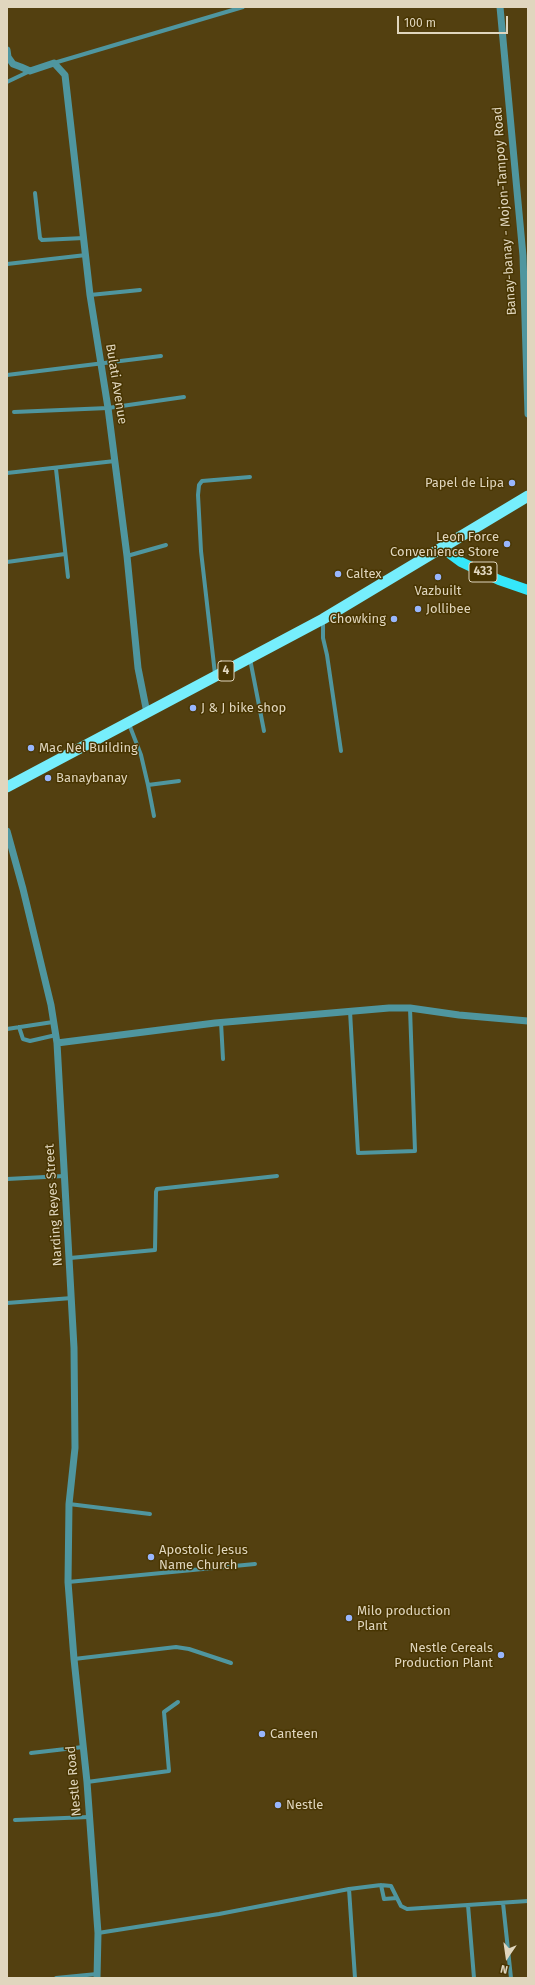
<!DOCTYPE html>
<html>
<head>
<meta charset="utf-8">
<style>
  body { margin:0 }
  #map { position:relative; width:535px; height:1985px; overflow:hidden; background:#534010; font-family:"Fira Sans",sans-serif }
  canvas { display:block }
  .frame { position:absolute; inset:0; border:8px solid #e0d6be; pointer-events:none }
  .north { position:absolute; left:487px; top:1937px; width:40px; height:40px; -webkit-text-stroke:3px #483502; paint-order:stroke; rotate:193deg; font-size:11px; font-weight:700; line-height:16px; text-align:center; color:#e0d6be }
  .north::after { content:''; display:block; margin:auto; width:14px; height:18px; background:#e0d6be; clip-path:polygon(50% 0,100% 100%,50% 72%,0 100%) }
  .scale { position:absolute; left:397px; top:16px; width:111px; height:18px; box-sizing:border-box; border:2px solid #e0d6be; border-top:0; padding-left:5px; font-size:12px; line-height:14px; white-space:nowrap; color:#e0d6be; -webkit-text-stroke:3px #483502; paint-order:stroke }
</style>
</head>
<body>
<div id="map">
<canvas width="535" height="1985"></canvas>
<div class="frame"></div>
<div class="north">N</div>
<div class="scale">100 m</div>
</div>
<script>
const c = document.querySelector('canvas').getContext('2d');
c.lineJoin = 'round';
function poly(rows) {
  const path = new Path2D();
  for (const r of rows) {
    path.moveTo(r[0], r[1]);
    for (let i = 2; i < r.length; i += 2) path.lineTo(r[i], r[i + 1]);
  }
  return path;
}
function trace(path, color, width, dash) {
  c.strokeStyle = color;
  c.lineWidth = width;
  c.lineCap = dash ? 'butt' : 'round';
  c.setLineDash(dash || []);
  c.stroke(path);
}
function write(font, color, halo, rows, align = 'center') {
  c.font = font + ' "Fira Sans",sans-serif';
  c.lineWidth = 3;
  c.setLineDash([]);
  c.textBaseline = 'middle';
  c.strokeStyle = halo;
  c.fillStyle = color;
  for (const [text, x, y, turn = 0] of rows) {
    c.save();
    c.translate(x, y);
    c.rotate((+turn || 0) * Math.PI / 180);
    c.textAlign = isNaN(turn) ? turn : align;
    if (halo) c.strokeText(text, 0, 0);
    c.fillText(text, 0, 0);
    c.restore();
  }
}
trace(poly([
  [54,63,243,7],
  [7,82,30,71],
  [35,193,40,238,42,240,84,238],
  [7,264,86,255],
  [90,295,140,290],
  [7,375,161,356],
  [14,412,108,408,184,397],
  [56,469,68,577],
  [7,473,115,461],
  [127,556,166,545],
  [7,562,65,554],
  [323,621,323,638,327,655,341,751],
  [250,659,264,731],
  [215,674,201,551,198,495,199,485,202,481,250,477],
  [129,724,141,755,148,785,179,781],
  [148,785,154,816],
  [350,1011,358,1153,415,1151,410,1008],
  [221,1022,223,1059],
  [19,1027,23,1039,30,1041,56,1035],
  [7,1029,53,1022],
  [7,1179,64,1176],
  [70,1258,155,1250,156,1192,157,1189,277,1176],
  [7,1303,72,1298],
  [69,1504,150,1514],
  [68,1582,255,1564],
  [74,1659,176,1647,189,1649,231,1663],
  [31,1753,83,1747],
  [87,1782,169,1771,164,1712,178,1702],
  [15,1820,89,1817],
  [381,1885,384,1899,397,1898],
  [349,1889,355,1978],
  [503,1903,511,1978],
  [468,1905,474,1978],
  [98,1933,219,1914,349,1889,381,1885,391,1886,401,1906,407,1909,528,1901],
  [56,1978,97,1974]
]), '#4f969f', 4);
trace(poly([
  [500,7,523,256,528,414],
  [7,50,8,57,13,64,21,67,30,71,54,63,65,75,90,295,108,408,127,556,138,668,147,713],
  [7,831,23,889,51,1005,57,1043,74,1348,75,1448,69,1504,68,1582,74,1659,87,1782,98,1933,97,1978],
  [57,1043,215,1023,389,1008,410,1008,459,1015,528,1021]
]), '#4f969f', 7);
trace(poly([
  [442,548,461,562,499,580,528,590]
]), '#35e7fa', 10);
trace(poly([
  [7,787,323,619,528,496]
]), '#76eefc', 11);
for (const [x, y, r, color] of [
  [512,483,4,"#98b6fd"],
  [507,544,4,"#98b6fd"],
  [338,574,4,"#98b6fd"],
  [438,577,4,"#98b6fd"],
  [418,609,4,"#98b6fd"],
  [394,619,4,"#98b6fd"],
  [193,708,4,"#98b6fd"],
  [31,748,4,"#98b6fd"],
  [48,778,4,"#98b6fd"],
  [151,1557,4,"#98b6fd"],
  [349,1618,4,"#98b6fd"],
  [501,1655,4,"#98b6fd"],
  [262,1734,4,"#98b6fd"],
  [278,1805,4,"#98b6fd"]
]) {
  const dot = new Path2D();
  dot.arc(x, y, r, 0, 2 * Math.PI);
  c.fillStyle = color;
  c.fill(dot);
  trace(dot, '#483502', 1.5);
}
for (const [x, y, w] of [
  [483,572,28],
  [226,671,16]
]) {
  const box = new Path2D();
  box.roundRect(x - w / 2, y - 10, w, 20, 3);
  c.fillStyle = '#483502';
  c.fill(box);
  trace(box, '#e0d6be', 1);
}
write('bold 12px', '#e0d6be', null, [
  ["433",483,572],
  ["4",226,671]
]);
write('13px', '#e0d6be', '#483502', [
  ["Banay-banay - Mojon-Tampoy Road",505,211,-94],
  ["Bulati Avenue",116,384,81],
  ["Narding Reyes Street",54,1205,-94],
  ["Nestle Road",74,1781,-95]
]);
write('13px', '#e0d6be', '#483502', [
  ["Papel de Lipa",504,483,"right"],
  ["Leon Force",499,537,"right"],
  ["Convenience Store",499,552,"right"],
  ["Caltex",346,574],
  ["Vazbuilt",438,591,"center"],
  ["Jollibee",426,609],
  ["Chowking",386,619,"right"],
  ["J & J bike shop",201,708],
  ["Mac Nel Building",39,748],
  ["Banaybanay",56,778],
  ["Apostolic Jesus",159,1550],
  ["Name Church",159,1565],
  ["Milo production",357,1611],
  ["Plant",357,1626],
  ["Nestle Cereals",493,1648,"right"],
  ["Production Plant",493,1663,"right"],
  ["Canteen",270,1734],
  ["Nestle",286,1805]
], 'left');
</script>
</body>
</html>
